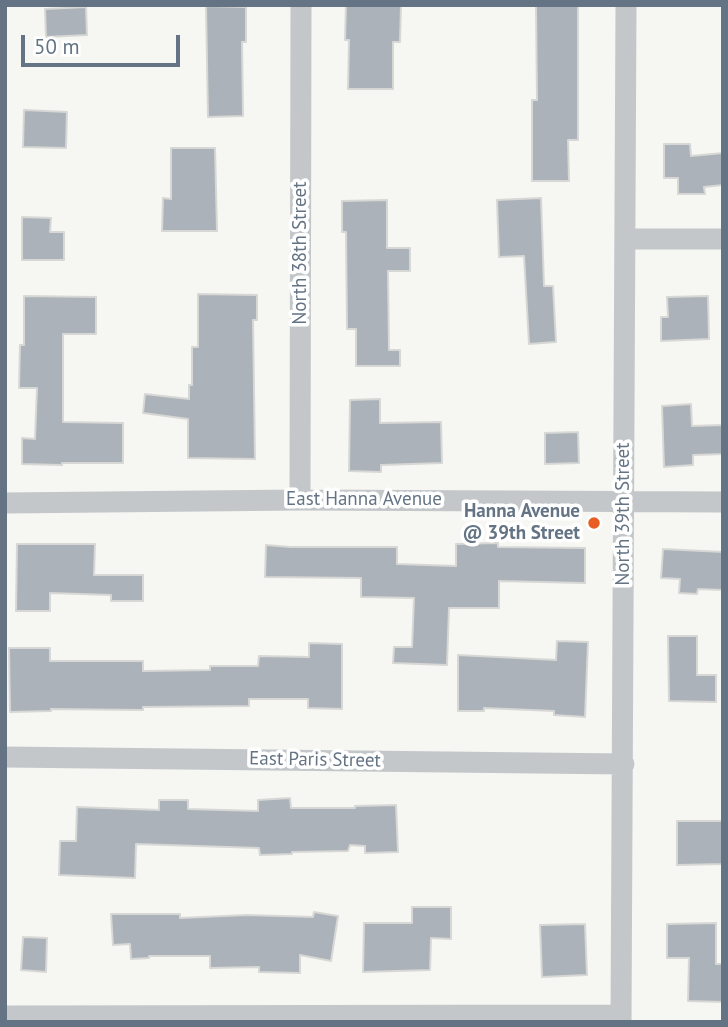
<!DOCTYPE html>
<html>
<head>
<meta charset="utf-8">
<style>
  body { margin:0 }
  #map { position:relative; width:728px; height:1027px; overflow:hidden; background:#f6f6f2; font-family:"PT Sans",sans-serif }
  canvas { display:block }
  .frame { position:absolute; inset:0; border:7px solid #647484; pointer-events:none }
  .scale { position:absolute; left:21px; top:35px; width:159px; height:32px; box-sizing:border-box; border:4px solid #647484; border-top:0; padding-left:9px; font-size:21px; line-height:24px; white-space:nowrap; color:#647484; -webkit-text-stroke:5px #fff; paint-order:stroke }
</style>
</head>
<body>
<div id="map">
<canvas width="728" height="1027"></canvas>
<div class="frame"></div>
<div class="scale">50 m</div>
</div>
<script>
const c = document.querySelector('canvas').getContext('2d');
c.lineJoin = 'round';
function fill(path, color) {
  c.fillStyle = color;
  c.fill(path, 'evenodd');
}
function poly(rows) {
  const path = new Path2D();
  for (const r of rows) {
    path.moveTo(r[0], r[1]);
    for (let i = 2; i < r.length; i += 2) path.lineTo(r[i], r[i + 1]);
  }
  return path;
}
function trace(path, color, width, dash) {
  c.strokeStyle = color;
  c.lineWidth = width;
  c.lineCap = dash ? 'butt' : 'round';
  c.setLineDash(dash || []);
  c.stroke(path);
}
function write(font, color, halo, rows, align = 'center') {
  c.font = font + ' "PT Sans",sans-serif';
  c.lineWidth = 7;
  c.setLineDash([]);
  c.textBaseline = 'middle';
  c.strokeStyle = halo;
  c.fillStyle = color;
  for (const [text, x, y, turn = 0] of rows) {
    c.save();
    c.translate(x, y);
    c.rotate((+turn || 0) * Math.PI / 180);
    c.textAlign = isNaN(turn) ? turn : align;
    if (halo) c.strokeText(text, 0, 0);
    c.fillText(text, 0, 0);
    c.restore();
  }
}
const building = poly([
  [346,5,401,5,400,42,393,42,393,89,348,89,349,40,345,40,346,5],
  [536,5,578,5,578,140,568,140,569,181,532,181,532,100,537,100,536,5],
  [206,6,246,7,246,42,242,42,243,116,208,117,206,6],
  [86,7,87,35,46,37,45,9,86,7],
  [24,110,67,112,66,148,23,147,24,110],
  [664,144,690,144,691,156,723,153,723,185,704,187,705,194,678,194,678,178,664,178,664,144],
  [171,148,215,148,217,231,162,231,163,198,171,199,171,148],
  [541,198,544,286,553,286,556,342,529,344,524,256,499,257,497,200,541,198],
  [387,200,387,248,410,248,410,271,388,271,389,350,400,350,400,366,356,366,356,329,347,329,346,232,342,232,342,201,387,200],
  [22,217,51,218,50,232,64,232,64,260,22,260,22,217],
  [198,294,257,295,257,320,253,320,255,459,188,458,188,419,143,413,145,394,189,399,189,385,192,385,192,347,198,347,198,294],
  [24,296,96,297,96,334,63,334,63,422,123,423,123,463,62,463,62,465,22,464,22,438,35,439,37,388,19,388,20,345,24,345,24,296],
  [708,296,709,339,661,341,661,317,668,317,667,297,708,296],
  [380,399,380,423,441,422,442,463,381,465,381,472,349,471,350,400,380,399],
  [691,404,692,426,723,425,723,454,693,455,693,465,664,467,662,406,691,404],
  [578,432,579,463,545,464,545,433,578,432],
  [498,543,498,547,585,548,585,583,499,581,499,608,449,608,447,665,393,663,394,647,412,647,414,598,361,597,361,578,265,577,266,545,290,547,397,547,397,564,456,566,456,544,498,543],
  [17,544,95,544,94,575,143,575,143,601,111,601,111,595,50,593,50,611,16,611,17,544],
  [663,549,723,552,723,590,698,589,697,594,679,593,680,579,661,578,663,549],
  [668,636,697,636,697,675,716,675,716,702,669,701,668,636],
  [557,641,588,642,585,717,554,715,554,711,484,708,484,711,458,711,458,655,556,660,557,641],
  [309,643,342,644,342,709,308,708,308,699,249,699,249,706,143,707,143,710,51,709,51,711,10,712,9,648,50,648,50,661,143,661,143,671,210,670,210,666,258,666,259,656,309,657,309,643],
  [290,798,291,808,355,808,355,806,396,805,398,852,365,853,365,846,350,845,348,851,292,852,292,854,260,855,259,848,136,844,135,878,59,875,60,841,76,841,77,807,159,810,159,800,188,800,188,809,258,811,258,800,290,798],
  [677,821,723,821,723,864,677,865,677,821],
  [412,907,451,907,451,939,431,938,430,970,363,972,364,923,412,923,412,907],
  [314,912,338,916,331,961,300,955,300,973,259,972,259,967,210,968,210,956,149,956,149,958,131,959,130,944,113,945,111,914,180,914,180,918,247,915,313,917,314,912],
  [716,923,716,964,723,964,723,1002,688,1001,689,958,667,958,667,924,716,923],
  [585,924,587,975,542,977,540,925,585,924],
  [23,937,47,938,46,972,21,970,23,937]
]);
fill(building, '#abb2b9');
trace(building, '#d7d7d5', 2);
trace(poly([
  [625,239,723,239],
  [300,500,301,5],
  [5,503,300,500,723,502],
  [5,757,624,764],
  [5,1016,621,1015],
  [621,1022,626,5]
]), '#c3c7ca', 21);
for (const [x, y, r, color] of [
  [594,523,7,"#e85d21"]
]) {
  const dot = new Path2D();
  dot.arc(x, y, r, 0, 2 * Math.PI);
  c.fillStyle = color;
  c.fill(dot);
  trace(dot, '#fff', 2.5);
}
write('19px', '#647484', '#fff', [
  ["North 38th Street",301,253,-90],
  ["East Hanna Avenue",364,500],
  ["North 39th Street",624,514,-90],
  ["East Paris Street",315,760,1]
]);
write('bold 19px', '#647484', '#fff', [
  ["Hanna Avenue",580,512],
  ["@ 39th Street",580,534]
], 'right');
</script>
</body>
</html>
